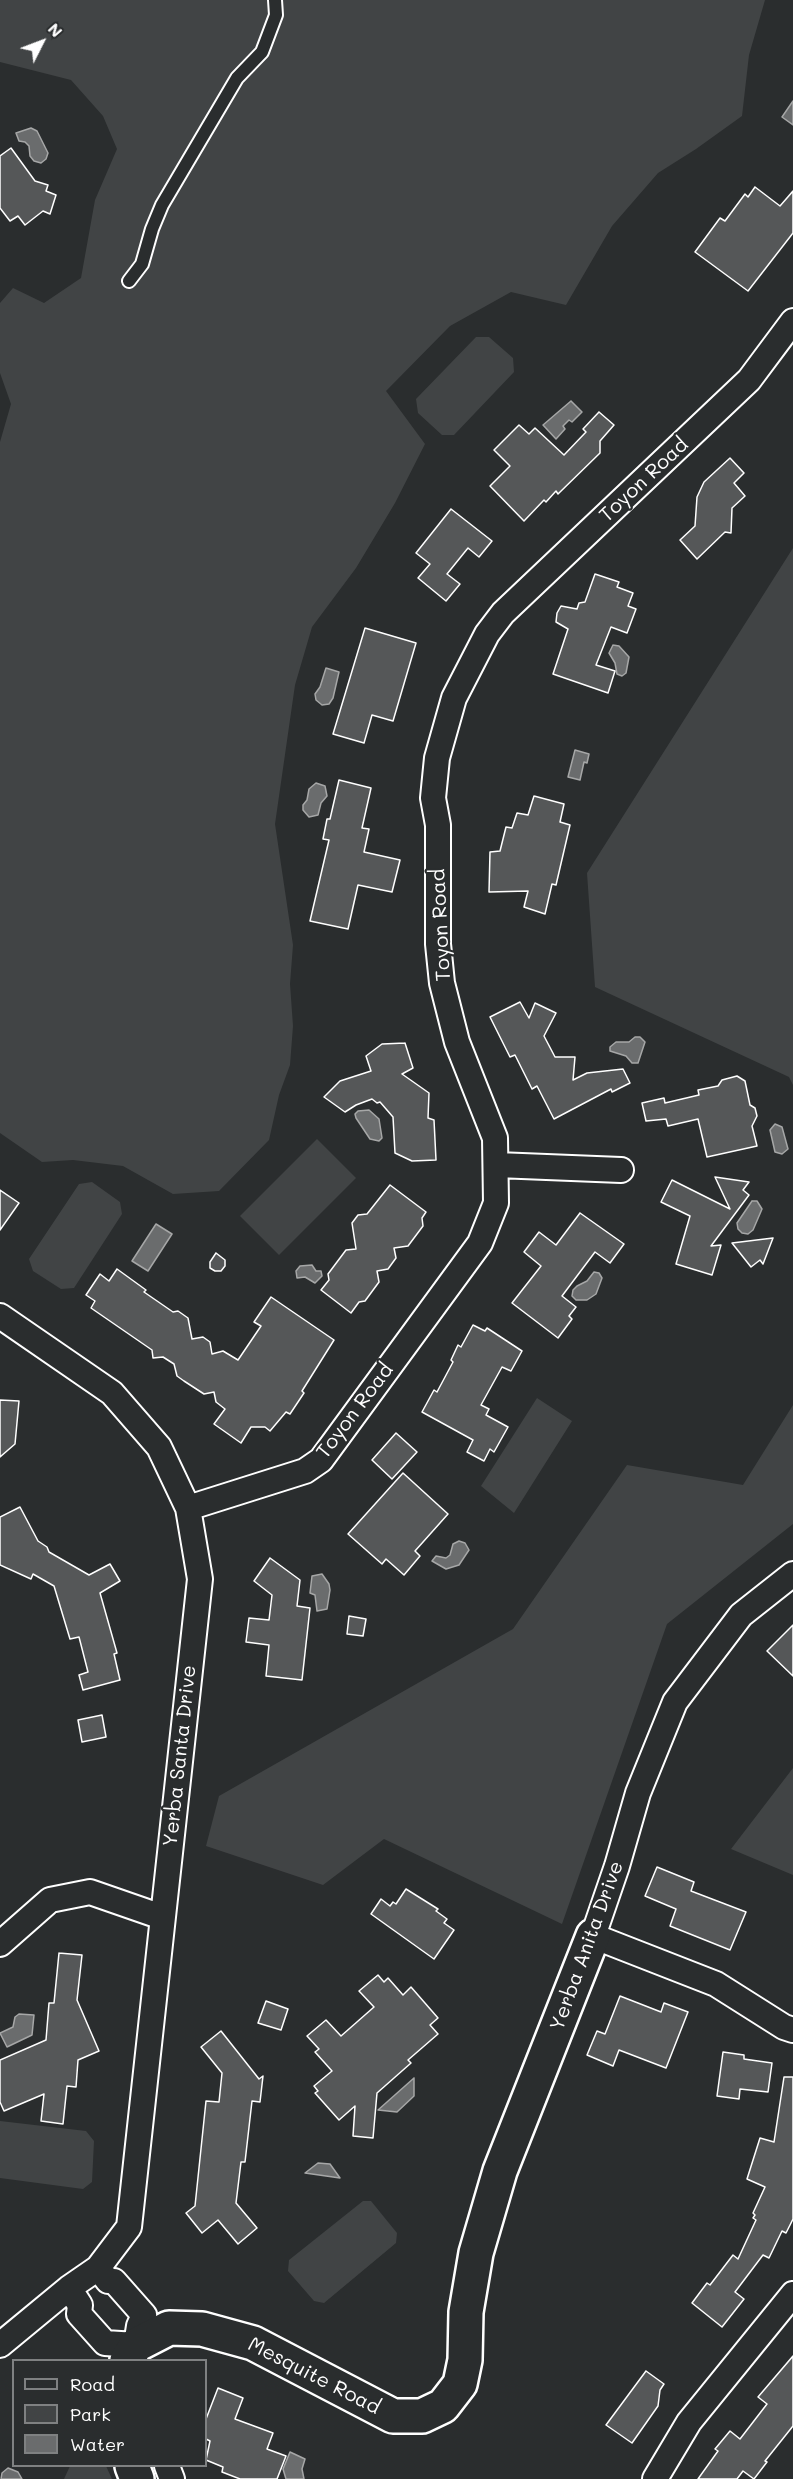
<!DOCTYPE html>
<html>
<head>
<meta charset="utf-8">
<style>
  body { margin:0 }
  #map { position:relative; width:793px; height:2479px; overflow:hidden; background:#2a2d2e; font-family:Mali,sans-serif }
  canvas { display:block }
  .legend { position:absolute; left:12px; top:2359px; width:195px; height:108px; box-sizing:border-box; background:#2a2d2e; border:2px solid #7f8182; margin:0; padding:8px 10px; list-style:none; font-size:18px; color:#fff }
  .legend li { display:flex; align-items:center; gap:12px; height:30px }
  .legend b { width:30px; border:2px solid #7f8182 }
  .north { position:absolute; left:12px; top:12px; width:60px; height:60px; -webkit-text-stroke:4px #2a2d2e; paint-order:stroke; rotate:48deg; font-size:16px; font-weight:700; line-height:24px; text-align:center; color:#fff }
  .north::after { content:''; display:block; margin:auto; width:21px; height:27px; background:#fff; clip-path:polygon(50% 0,100% 100%,50% 72%,0 100%) }
</style>
</head>
<body>
<div id="map">
<canvas width="793" height="2479"></canvas>
<ul class="legend">
<li><b style="height:8px;background:#2a2d2e"></b>Road</li>
<li><b style="height:16px;background:#414445"></b>Park</li>
<li><b style="height:16px;background:#6a6c6d"></b>Water</li>
</ul>
<div class="north">N</div>
</div>
<script>
const c = document.querySelector('canvas').getContext('2d');
c.lineJoin = 'round';
function fill(path, color) {
  c.fillStyle = color;
  c.fill(path, 'evenodd');
}
function poly(rows) {
  const path = new Path2D();
  for (const r of rows) {
    path.moveTo(r[0], r[1]);
    for (let i = 2; i < r.length; i += 2) path.lineTo(r[i], r[i + 1]);
  }
  return path;
}
function trace(path, color, width, dash) {
  c.strokeStyle = color;
  c.lineWidth = width;
  c.lineCap = dash ? 'butt' : 'round';
  c.setLineDash(dash || []);
  c.stroke(path);
}
function write(font, color, halo, rows, align = 'center') {
  c.font = font + ' Mali,sans-serif';
  c.lineWidth = 4.5;
  c.setLineDash([]);
  c.textBaseline = 'middle';
  c.strokeStyle = halo;
  c.fillStyle = color;
  for (const [text, x, y, turn = 0] of rows) {
    c.save();
    c.translate(x, y);
    c.rotate((+turn || 0) * Math.PI / 180);
    c.textAlign = isNaN(turn) ? turn : align;
    if (halo) c.strokeText(text, 0, 0);
    c.fillText(text, 0, 0);
    c.restore();
  }
}
fill(poly([
  [0,0,765,0,749,55,742,116,696,149,658,173,612,226,566,305,511,292,450,326,386,391,425,444,395,503,356,568,312,627,295,685,275,824,293,945,290,984,293,1026,290,1065,279,1095,269,1140,219,1191,173,1194,123,1166,73,1160,42,1162,0,1133,0,442,11,404,0,373,0,303,13,288,44,303,81,278,95,200,117,149,103,116,71,80,0,62],
  [476,337,489,337,513,358,514,372,454,435,442,435,418,413,416,399],
  [793,548,793,1085,789,1077,595,987,587,873],
  [317,1139,356,1178,279,1255,240,1216],
  [92,1182,120,1202,122,1214,74,1288,61,1289,33,1271,29,1259,79,1184],
  [537,1398,572,1421,514,1513,481,1486],
  [793,1405,793,1524,667,1624,562,1924,384,1839,323,1885,206,1846,219,1796,513,1629,627,1465,743,1485],
  [793,1768,793,1875,731,1849],
  [0,2121,86,2131,94,2141,92,2182,83,2189,0,2178],
  [363,2201,371,2201,397,2233,396,2243,324,2303,314,2301,288,2271,289,2260],
  [70,2466,106,2466,112,2479,64,2479]
]), '#414445');
const water = poly([
  [793,101,793,125,782,117,793,101],
  [31,128,37,131,48,153,46,159,41,163,34,161,30,156,29,146,25,142,19,141,16,133,31,128],
  [571,401,582,412,572,422,569,420,563,426,565,429,556,439,543,425,571,401],
  [613,645,619,646,629,657,626,673,622,676,617,674,615,663,609,653,613,645],
  [326,668,339,672,333,698,329,704,322,705,316,700,315,694,320,687,326,668],
  [575,750,589,754,587,763,584,762,580,780,568,777,575,750],
  [316,783,325,786,327,796,321,803,318,815,309,817,303,810,303,805,307,800,309,789,316,783],
  [635,1037,640,1037,645,1042,638,1063,632,1063,626,1056,610,1051,610,1047,616,1042,629,1042,635,1037],
  [369,1110,379,1119,382,1138,379,1141,370,1139,356,1118,355,1114,358,1111,369,1110],
  [775,1124,782,1127,788,1149,782,1154,775,1152,770,1130,775,1124],
  [752,1201,757,1201,762,1209,753,1230,748,1234,742,1233,738,1229,737,1223,752,1201],
  [156,1224,172,1234,148,1271,132,1261,156,1224],
  [312,1265,316,1271,321,1271,322,1276,315,1283,305,1277,297,1278,296,1271,300,1266,312,1265],
  [594,1272,599,1273,602,1278,596,1294,587,1300,576,1300,572,1296,573,1290,577,1286,587,1281,594,1272],
  [459,1541,465,1543,469,1550,459,1565,446,1569,432,1561,436,1556,446,1558,450,1555,453,1544,459,1541],
  [322,1574,329,1584,330,1590,327,1609,317,1611,315,1595,310,1593,312,1576,322,1574],
  [19,2014,34,2015,32,2035,7,2047,0,2033,13,2027,15,2017,19,2014],
  [414,2078,414,2096,397,2112,378,2110,414,2078],
  [318,2163,330,2164,340,2178,305,2173,318,2163],
  [290,2452,305,2459,302,2469,304,2479,286,2479,283,2469,290,2452],
  [8,2468,18,2472,22,2479,1,2479,2,2473,8,2468]
]);
fill(water, '#6a6c6d');
trace(water, '#a6a7a7', 1.5);
const building = poly([
  [11,148,35,181,48,185,46,191,56,195,50,214,43,211,25,225,18,216,10,221,0,208,0,156,11,148],
  [755,187,780,206,793,191,793,233,748,291,695,252,720,218,725,221,745,194,748,197,755,187],
  [599,412,614,425,600,441,600,453,558,494,556,491,546,502,544,500,524,521,490,486,510,466,494,450,519,425,529,434,535,428,564,455,586,432,583,429,599,412],
  [730,458,744,473,734,483,745,496,732,508,731,533,725,532,697,559,680,540,695,526,697,497,704,482,730,458],
  [451,509,492,541,479,557,468,548,447,574,460,584,446,601,418,578,430,564,416,553,451,509],
  [595,574,619,582,617,587,633,593,628,606,636,609,627,633,611,627,596,665,615,671,608,693,553,674,568,629,556,622,557,613,561,606,577,609,579,603,585,602,595,574],
  [365,628,416,643,393,721,372,715,364,743,333,734,365,628],
  [339,780,371,788,362,828,369,829,364,852,400,860,392,892,358,885,348,929,310,921,329,840,323,839,327,819,330,819,339,780],
  [534,796,564,804,560,822,570,825,556,885,552,884,545,914,524,907,528,891,489,892,490,852,500,851,506,827,512,828,517,813,528,815,534,796],
  [520,1002,529,1018,535,1003,556,1013,544,1036,555,1057,575,1057,573,1080,587,1073,623,1069,630,1083,612,1092,611,1089,554,1119,537,1086,532,1089,515,1055,510,1057,490,1017,520,1002],
  [405,1043,413,1068,402,1074,429,1093,428,1118,434,1120,436,1160,412,1161,395,1153,393,1117,380,1102,377,1103,372,1099,356,1105,345,1112,324,1097,340,1081,371,1071,366,1056,382,1044,405,1043],
  [737,1076,745,1081,750,1105,755,1108,757,1116,752,1126,757,1146,707,1157,698,1119,668,1126,666,1119,646,1121,642,1103,664,1098,665,1103,699,1095,698,1090,718,1086,722,1080,737,1076],
  [715,1177,749,1182,743,1190,749,1195,711,1246,721,1245,712,1275,676,1264,690,1216,661,1202,672,1180,730,1209,715,1177],
  [390,1185,426,1212,422,1218,423,1226,408,1246,394,1248,396,1258,388,1269,377,1271,379,1282,365,1301,359,1302,351,1313,321,1290,329,1280,328,1274,346,1250,356,1249,352,1223,358,1215,367,1214,390,1185],
  [0,1190,19,1203,0,1230,0,1190],
  [580,1213,624,1244,610,1263,595,1252,562,1296,576,1307,569,1316,572,1319,558,1338,512,1303,541,1266,524,1252,539,1232,556,1245,580,1213],
  [773,1238,763,1264,760,1260,751,1267,732,1243,773,1238],
  [216,1253,225,1260,225,1266,221,1271,215,1271,210,1268,210,1262,216,1253],
  [117,1269,146,1290,144,1292,173,1312,178,1311,188,1318,192,1339,203,1337,210,1342,212,1354,223,1351,238,1360,261,1326,254,1322,271,1297,334,1340,302,1391,304,1393,290,1414,286,1412,270,1431,265,1427,251,1427,241,1443,214,1424,225,1409,216,1402,214,1392,204,1394,184,1381,177,1376,174,1364,163,1357,153,1358,152,1350,91,1308,95,1301,86,1295,100,1274,109,1281,117,1269],
  [473,1325,485,1331,487,1328,522,1351,511,1371,502,1367,481,1405,489,1409,486,1415,508,1427,494,1452,490,1449,484,1461,467,1452,473,1440,422,1412,434,1390,437,1392,453,1362,451,1360,458,1345,461,1347,473,1325],
  [0,1400,19,1401,15,1444,0,1457,0,1400],
  [396,1433,417,1452,392,1479,372,1460,396,1433],
  [403,1473,448,1514,415,1551,420,1556,404,1575,386,1559,382,1564,348,1534,403,1473],
  [20,1507,38,1541,47,1547,49,1552,89,1575,110,1564,120,1581,100,1593,117,1653,114,1654,120,1680,83,1690,79,1675,88,1672,79,1637,70,1639,54,1586,33,1574,31,1579,0,1565,0,1517,20,1507],
  [270,1558,300,1580,297,1606,310,1608,302,1680,266,1676,269,1645,246,1642,249,1618,269,1620,272,1595,254,1581,270,1558],
  [349,1616,366,1619,363,1636,347,1634,349,1616],
  [793,1625,793,1676,767,1651,793,1625],
  [102,1715,106,1737,82,1742,78,1720,102,1715],
  [657,1867,694,1882,691,1891,746,1912,730,1950,670,1926,676,1909,645,1896,657,1867],
  [406,1889,438,1909,436,1911,447,1919,444,1923,454,1930,434,1959,371,1914,381,1899,390,1906,393,1902,396,1904,406,1889],
  [59,1953,82,1955,77,2000,99,2051,78,2060,76,2087,67,2086,63,2124,41,2121,44,2094,4,2111,0,2102,0,2060,46,2040,49,2003,54,2003,59,1953],
  [378,1975,384,1982,388,1978,403,1995,411,1987,438,2018,430,2025,438,2034,408,2060,411,2063,377,2093,373,2138,353,2136,355,2106,339,2120,315,2093,318,2091,314,2086,332,2071,315,2052,319,2049,307,2036,326,2020,341,2036,374,2007,359,1991,378,1975],
  [620,1996,661,2012,664,2003,688,2012,666,2068,619,2050,613,2066,587,2055,597,2031,605,2034,620,1996],
  [266,2001,288,2009,281,2030,258,2023,266,2001],
  [221,2031,259,2079,263,2076,260,2102,252,2101,245,2162,241,2162,236,2203,257,2228,238,2244,218,2220,202,2233,186,2213,195,2206,206,2101,219,2102,222,2073,201,2047,221,2031],
  [723,2052,744,2055,744,2059,772,2063,768,2092,740,2089,739,2099,717,2096,723,2052],
  [784,2077,793,2077,793,2219,786,2233,782,2231,769,2258,763,2255,735,2292,744,2299,722,2327,692,2303,707,2283,710,2285,733,2255,738,2259,756,2220,753,2218,755,2215,753,2213,765,2187,747,2179,760,2138,774,2142,784,2077],
  [793,2356,793,2426,765,2461,767,2462,754,2479,743,2471,737,2479,698,2479,718,2451,715,2449,730,2431,740,2439,767,2404,758,2397,793,2356],
  [646,2371,664,2384,660,2390,658,2406,632,2443,606,2425,646,2371],
  [218,2388,243,2398,235,2419,273,2433,267,2449,286,2456,277,2479,240,2479,222,2472,223,2467,206,2460,210,2441,206,2439,206,2419,218,2388]
]);
fill(building, '#555758');
trace(building, '#fff', 1.5);
const lane = poly([
  [129,281,142,264,152,229,162,205,237,78,262,52,276,15,275,0]
]);
const street = poly([
  [497,1165,621,1170],
  [0,1316,112,1393,159,1447,188,1508,200,1579,129,2227,98,2268,69,2288,0,2345],
  [188,1508,305,1471,321,1460,480,1243,496,1203,495,1138,457,1042,442,983,438,944,438,825,433,798,437,758,454,698,487,634,503,613,749,380,793,321],
  [793,1574,741,1615,675,1702,638,1793,617,1866,593,1936,716,1984,784,2027,793,2030],
  [0,1944,50,1900,90,1892,162,1917],
  [98,2268,108,2281,114,2281,144,2315,139,2326,136,2345],
  [69,2288,80,2305,79,2314,105,2343,136,2345],
  [167,2466,172,2479],
  [655,2479,689,2422,793,2294]
]);
const secondary = poly([
  [127,2360,136,2345,169,2328,202,2329,253,2343,393,2416,422,2416,443,2406,460,2384,465,2360,466,2312,476,2253,500,2171,593,1936],
  [132,2466,137,2479]
]);
trace(lane, '#fff', 16);
trace(street, '#fff', 28);
trace(secondary, '#fff', 38);
trace(lane, '#2a2d2e', 12);
trace(street, '#2a2d2e', 24);
trace(secondary, '#2a2d2e', 33);
write('20px', '#fff', '#2a2d2e', [
  ["Toyon Road",644,480,-43],
  ["Toyon Road",441,925,-93],
  ["Toyon Road",355,1411,-53],
  ["Yerba Santa Drive",180,1756,-84],
  ["Yerba Anita Drive",587,1946,-70],
  ["Mesquite Road",314,2376,27]
]);
</script>
</body>
</html>
